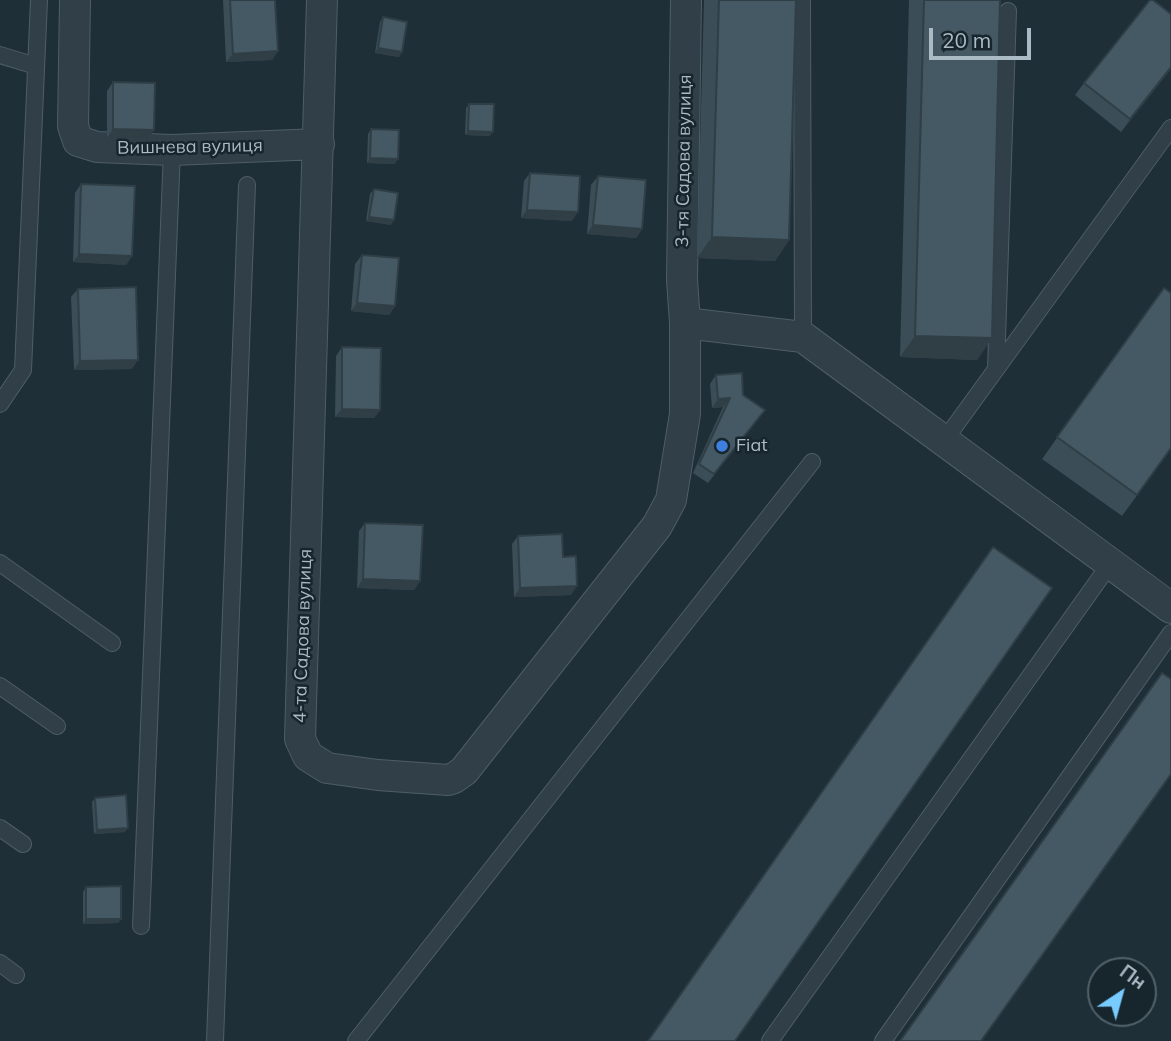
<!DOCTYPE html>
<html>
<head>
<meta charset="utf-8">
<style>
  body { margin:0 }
  #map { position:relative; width:1171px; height:1041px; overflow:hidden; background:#1e2f38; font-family:Mulish,sans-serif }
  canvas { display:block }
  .north { position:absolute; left:1087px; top:957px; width:70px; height:70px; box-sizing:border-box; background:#17252c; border:2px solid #526169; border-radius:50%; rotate:36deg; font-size:19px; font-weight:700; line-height:28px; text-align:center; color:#abbbc5 }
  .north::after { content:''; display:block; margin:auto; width:24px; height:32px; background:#77cbff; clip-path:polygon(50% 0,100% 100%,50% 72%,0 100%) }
  .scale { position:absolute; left:929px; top:28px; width:102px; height:32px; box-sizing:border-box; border:4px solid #abbbc5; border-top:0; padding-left:9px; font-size:21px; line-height:24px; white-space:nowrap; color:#abbbc5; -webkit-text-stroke:5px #17252c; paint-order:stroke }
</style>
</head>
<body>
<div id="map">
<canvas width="1171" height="1041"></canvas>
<div class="north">Пн</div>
<div class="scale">20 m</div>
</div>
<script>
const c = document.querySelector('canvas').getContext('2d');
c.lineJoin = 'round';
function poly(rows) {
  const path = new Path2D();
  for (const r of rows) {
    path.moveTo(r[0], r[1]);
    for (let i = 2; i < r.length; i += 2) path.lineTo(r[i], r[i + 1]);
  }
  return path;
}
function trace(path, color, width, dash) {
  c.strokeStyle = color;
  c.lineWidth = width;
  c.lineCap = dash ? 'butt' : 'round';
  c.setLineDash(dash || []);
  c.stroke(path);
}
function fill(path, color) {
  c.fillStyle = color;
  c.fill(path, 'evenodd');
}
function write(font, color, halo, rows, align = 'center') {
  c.font = font + ' Mulish,sans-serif';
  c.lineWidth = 5;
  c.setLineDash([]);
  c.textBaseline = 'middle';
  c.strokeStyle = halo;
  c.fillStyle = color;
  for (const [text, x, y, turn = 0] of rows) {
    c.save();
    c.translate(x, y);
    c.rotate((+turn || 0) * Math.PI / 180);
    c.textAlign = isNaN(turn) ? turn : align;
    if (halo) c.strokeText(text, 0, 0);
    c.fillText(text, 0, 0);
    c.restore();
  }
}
const service = poly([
  [802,0,803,337],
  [0,55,36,66],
  [996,368,1008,11],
  [0,404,23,370,39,0],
  [944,441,1171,128],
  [0,563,112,643],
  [0,686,57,726],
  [0,828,23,844],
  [141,926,172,150],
  [0,963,16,975],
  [215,1041,247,185],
  [356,1041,812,462],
  [770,1041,1110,564],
  [883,1041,1171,633]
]);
const minor = poly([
  [75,0,73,126,78,141,97,147,172,150,319,144],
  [322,0,300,739,308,756,327,768,378,775,448,780,454,778,464,771,657,526,671,500,685,414,685,323,682,280,686,0],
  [685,323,803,337,1171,608]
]);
trace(service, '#4f5e66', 18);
trace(minor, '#4f5e66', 32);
trace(service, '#314048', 16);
trace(minor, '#314048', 30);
fill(poly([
  [223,0,275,0,278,51,272,60,226,62],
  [704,0,796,0,789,240,775,261,697,258],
  [909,0,1000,0,992,338,977,360,900,357],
  [383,17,402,52,399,57,375,53,380,22],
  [1171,69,1121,132,1075,95,1084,83],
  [113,82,154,130,148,139,107,138,107,91],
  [469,104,490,136,465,135,466,108],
  [371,129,395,164,367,163,368,134],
  [530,173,572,221,521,218,524,181],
  [598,176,642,229,636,238,587,234,591,185],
  [81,184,132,256,126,265,73,262,75,193],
  [374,189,391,225,366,221,370,194],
  [362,255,395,306,389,315,351,311,355,264],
  [1164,288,1171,449,1122,516,1042,459],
  [78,289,132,369,74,370,71,297],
  [342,347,380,410,374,418,335,417,336,356],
  [716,375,765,410,708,483,693,473,723,407,712,408,710,384],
  [365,523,420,581,414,590,357,588,359,531],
  [518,536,563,557,571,595,514,597,512,544],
  [95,798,125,832,94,834,92,802],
  [86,887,121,919,118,923,83,924,83,892]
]), '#3b4d56');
fill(poly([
  [378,48,402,52,399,57,375,53],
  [278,51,272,60,226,62,233,54],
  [1171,67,1171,69,1121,132,1130,119],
  [113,129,154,130,148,139,107,138],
  [468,131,493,132,490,136,465,135],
  [370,158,398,159,395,164,367,163],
  [527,210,578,212,572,221,521,218],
  [369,217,394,220,391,225,366,221],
  [593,225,642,229,636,238,587,234],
  [712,237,789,240,775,261,697,258],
  [79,254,132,256,126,265,73,262],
  [357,303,395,306,389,315,351,311],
  [915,336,992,338,977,360,900,357],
  [138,360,132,369,74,370,80,361],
  [730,398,723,407,712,408,718,399],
  [342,409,380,410,374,418,335,417],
  [363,579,420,581,414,590,357,588],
  [577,586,571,595,514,597,520,588],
  [128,828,125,832,94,834,97,830],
  [86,919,121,919,118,923,83,924]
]), '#303e46');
const building = poly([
  [230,0,275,0,278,51,233,54,230,0],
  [719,0,796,0,789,240,712,237,719,0],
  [924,0,1000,0,992,338,915,336,924,0],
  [1150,0,1153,0,1171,14,1171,67,1130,119,1084,83,1150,0],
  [383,17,407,22,402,52,378,48,383,17],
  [113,82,155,83,154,130,113,129,113,82],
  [469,104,494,104,493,132,468,131,469,104],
  [371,129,399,130,398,159,370,158,371,129],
  [530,173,580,176,578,212,527,210,530,173],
  [598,176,646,180,642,229,593,225,598,176],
  [81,184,135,186,132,256,79,254,81,184],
  [374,189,398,193,394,220,369,217,374,189],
  [362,255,399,258,395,306,357,303,362,255],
  [136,287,138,360,80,361,78,289,136,287],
  [1164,288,1171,293,1171,448,1137,495,1057,437,1164,288],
  [342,347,381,348,380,410,342,409,342,347],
  [742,373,743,395,765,410,714,474,699,464,730,398,718,399,716,375,742,373],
  [365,523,423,525,420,581,363,579,365,523],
  [562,534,563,557,576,556,577,586,520,588,518,536,562,534],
  [993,547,1052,588,735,1041,648,1041,993,547],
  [1162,673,1171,679,1171,774,981,1041,900,1041,1162,673],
  [126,795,128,828,97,830,95,798,126,795],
  [121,886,121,919,86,919,86,887,121,886]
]);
fill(building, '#455964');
trace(building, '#303e46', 2);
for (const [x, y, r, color] of [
  [722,446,7,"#3f7fe0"]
]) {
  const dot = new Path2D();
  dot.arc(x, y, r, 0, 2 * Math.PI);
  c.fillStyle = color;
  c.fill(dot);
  trace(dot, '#17252c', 2.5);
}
write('18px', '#abbbc5', '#17252c', [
  ["Вишнева вулиця",190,147,-1],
  ["3-тя Садова вулиця",684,161,-89],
  ["4-та Садова вулиця",303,636,-88]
]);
write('18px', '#abbbc5', '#17252c', [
  ["Fiat",736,446]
], 'left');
</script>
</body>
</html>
